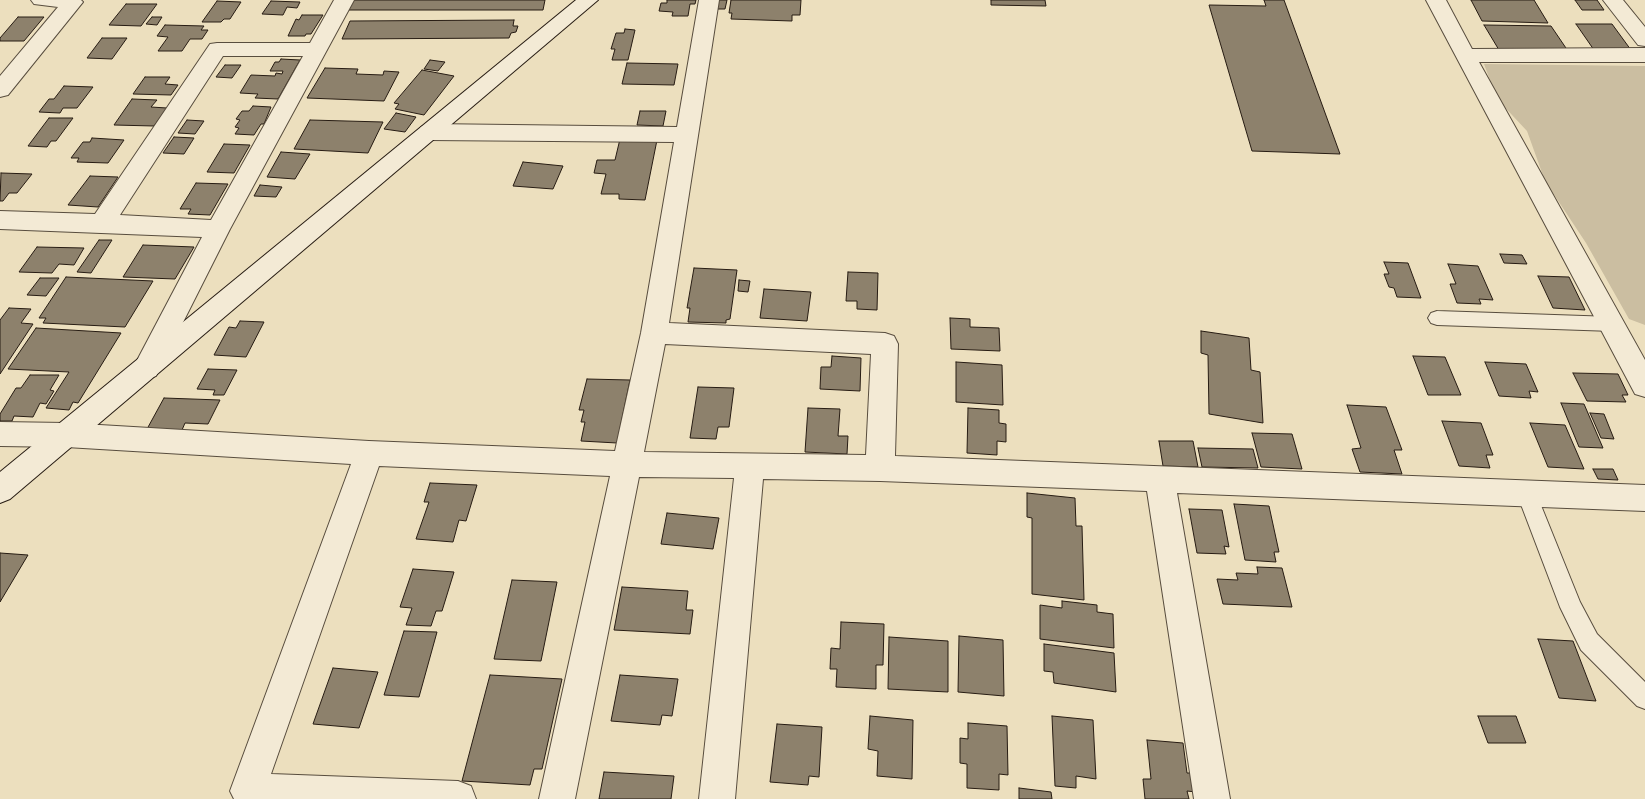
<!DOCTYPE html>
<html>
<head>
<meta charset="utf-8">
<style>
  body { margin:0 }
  canvas { display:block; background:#ecdfbe }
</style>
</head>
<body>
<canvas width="1645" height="799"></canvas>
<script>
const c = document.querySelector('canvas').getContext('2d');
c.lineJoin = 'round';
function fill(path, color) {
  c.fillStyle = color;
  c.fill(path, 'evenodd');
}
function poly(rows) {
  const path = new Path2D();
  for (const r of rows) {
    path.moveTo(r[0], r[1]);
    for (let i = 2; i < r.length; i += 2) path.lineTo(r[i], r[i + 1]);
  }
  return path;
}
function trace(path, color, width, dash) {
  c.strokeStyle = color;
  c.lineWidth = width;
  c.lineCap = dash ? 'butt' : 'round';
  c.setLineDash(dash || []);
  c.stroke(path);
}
fill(poly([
  [1484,64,1645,66,1645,325,1629,319,1586,243,1545,181,1527,131,1497,99]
]), '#cbbea1');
const building = poly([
  [351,0,545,0,543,10,346,10,351,0],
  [667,0,696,0,695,4,690,4,688,16,672,16,673,12,659,11,661,3,667,3,667,0],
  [717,0,727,0,725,9,715,9,717,0],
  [731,0,801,0,800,15,792,15,792,21,731,19,732,13,729,13,731,0],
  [991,0,1045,0,1046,6,991,5,991,0],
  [1264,0,1284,0,1340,154,1252,151,1209,5,1266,6,1264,0],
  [1471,0,1534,0,1548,23,1482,21,1471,0],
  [1575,0,1597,0,1604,10,1582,10,1575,0],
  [217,1,241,2,230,19,224,19,221,22,202,22,217,1],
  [271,1,300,2,297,8,287,7,283,15,262,14,271,1],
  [126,4,157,4,141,26,109,25,126,4],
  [302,15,323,15,311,34,306,34,305,36,288,36,296,19,299,20,302,15],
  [18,17,44,17,24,41,0,41,0,38,18,17],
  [152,17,162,17,157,25,146,24,152,17],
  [514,20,513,26,518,26,516,32,511,33,509,38,342,39,350,21,514,20],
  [1576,24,1612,24,1631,50,1594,50,1576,24],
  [165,25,204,26,201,30,208,30,202,39,190,39,182,51,158,51,168,37,157,36,165,25],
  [1484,25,1551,26,1568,51,1499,50,1484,25],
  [625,29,635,30,628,60,612,60,615,49,611,49,616,33,624,33,625,29],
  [102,38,127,38,112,59,87,58,102,38],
  [281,59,300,60,278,99,255,98,258,94,240,93,251,75,275,76,276,73,282,74,283,71,270,71,275,62,279,62,281,59],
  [430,60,445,62,438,71,424,69,430,60],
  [627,63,678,64,674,85,622,84,627,63],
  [225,65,241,65,232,78,216,77,225,65],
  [325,68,358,69,356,74,383,75,384,71,399,72,384,101,307,98,325,68],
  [422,70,454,76,424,115,395,109,399,104,394,103,422,70],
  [145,77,170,77,165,84,178,85,171,95,133,94,145,77],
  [64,86,93,87,77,108,63,108,60,113,39,112,49,99,54,99,64,86],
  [132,99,157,100,151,107,167,108,154,126,114,125,132,99],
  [253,106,271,107,264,124,261,124,254,135,235,134,239,128,235,127,240,120,236,119,242,111,249,111,253,106],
  [640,111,666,111,663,126,637,125,640,111],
  [396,113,416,117,405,132,384,129,396,113],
  [49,118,73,118,56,141,51,141,47,147,28,146,49,118],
  [187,120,204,121,195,134,178,133,187,120],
  [310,120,383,122,368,153,294,149,310,120],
  [174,137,194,138,184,154,163,153,174,137],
  [92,138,124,140,108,163,77,162,79,158,71,158,83,142,90,142,92,138],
  [620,139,657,140,645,200,619,199,619,194,601,194,606,174,594,173,597,160,615,160,620,139],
  [224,144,250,145,234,173,207,172,224,144],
  [281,152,310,154,295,179,267,177,281,152],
  [523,162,563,166,553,189,513,186,523,162],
  [1,173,32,174,17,193,9,193,3,201,0,201,1,173],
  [90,176,118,177,98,207,68,205,90,176],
  [196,183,228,184,210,215,188,214,191,209,180,209,196,183],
  [260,185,282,187,276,197,254,196,260,185],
  [99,240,112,240,91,273,77,272,99,240],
  [143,245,194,247,175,279,123,277,143,245],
  [37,247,84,248,74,265,59,264,52,273,19,272,37,247],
  [1500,254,1522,255,1527,264,1504,263,1500,254],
  [1384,262,1408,263,1421,298,1397,297,1394,288,1389,287,1384,274,1389,274,1384,262],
  [1448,264,1478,266,1493,300,1479,299,1481,304,1457,303,1450,284,1456,284,1448,264],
  [694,268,737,270,730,319,726,320,726,323,688,322,690,308,687,308,694,268],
  [848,272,878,273,877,310,857,309,857,301,846,301,848,272],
  [1538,276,1569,277,1585,310,1553,308,1538,276],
  [66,277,153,281,125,327,43,323,46,318,39,318,66,277],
  [40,278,59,278,46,296,27,295,40,278],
  [739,280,750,281,748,292,738,291,739,280],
  [764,289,811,292,807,321,760,318,764,289],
  [9,308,31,309,21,323,33,324,0,374,0,320,9,308],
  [950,318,970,319,970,327,999,328,1000,351,951,349,950,318],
  [240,321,264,322,246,357,214,355,229,327,236,328,240,321],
  [36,328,121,333,78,403,73,402,69,410,46,408,69,372,8,369,36,328],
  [1201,331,1249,338,1251,370,1260,372,1263,423,1209,414,1208,355,1201,353,1201,331],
  [832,356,861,358,860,391,820,389,821,367,831,367,832,356],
  [1413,356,1445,357,1461,395,1428,395,1413,356],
  [956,362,1002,365,1003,405,956,402,956,362],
  [1485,362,1526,364,1538,392,1529,391,1531,398,1499,396,1485,362],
  [208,369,237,370,224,395,213,395,215,390,197,389,208,369],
  [1573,373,1618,374,1628,395,1622,395,1626,402,1587,401,1573,373],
  [30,375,59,375,50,390,54,391,46,404,40,403,33,417,14,416,12,421,0,421,0,414,16,388,21,388,30,375],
  [587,379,630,380,617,443,581,441,585,422,581,422,584,410,579,410,587,379],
  [698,387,734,388,729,427,718,427,716,439,690,438,698,387],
  [164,398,220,400,208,424,185,423,182,430,147,429,164,398],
  [1561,403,1584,404,1603,448,1579,447,1561,403],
  [1347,405,1386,407,1402,450,1394,450,1402,474,1360,472,1352,449,1361,448,1347,405],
  [808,408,840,409,838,436,848,436,847,454,805,452,808,408],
  [968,408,999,410,999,423,1006,424,1006,442,997,441,997,455,967,453,968,408],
  [1590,413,1604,414,1614,439,1601,438,1590,413],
  [1442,421,1481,423,1493,455,1486,455,1490,468,1459,466,1442,421],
  [1530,423,1565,425,1584,469,1548,467,1530,423],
  [1252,433,1292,434,1302,469,1261,467,1252,433],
  [1159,441,1193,441,1198,467,1163,466,1159,441],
  [1198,448,1253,449,1258,468,1202,467,1198,448],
  [1593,469,1613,469,1618,480,1598,479,1593,469],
  [430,483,477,485,466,521,459,520,453,542,416,539,429,502,424,502,430,483],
  [1027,493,1075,498,1076,526,1082,526,1084,600,1032,594,1032,518,1027,517,1027,493],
  [1234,504,1269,506,1279,552,1274,552,1276,562,1245,560,1234,504],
  [1189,509,1222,510,1229,547,1224,546,1226,554,1197,553,1189,509],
  [667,513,719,518,713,549,661,544,667,513],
  [0,553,28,555,0,602,0,553],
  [1257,567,1282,568,1292,607,1223,604,1217,579,1238,580,1236,573,1258,574,1257,567],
  [413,569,454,572,442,611,436,611,431,626,406,625,412,608,400,607,413,569],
  [512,580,557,582,541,661,494,659,512,580],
  [622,587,688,591,686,610,693,610,690,634,614,630,622,587],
  [1062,601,1097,605,1097,612,1113,614,1114,648,1040,639,1040,605,1062,608,1062,601],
  [841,622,884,624,883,665,876,665,876,689,836,687,837,669,830,669,831,648,840,649,841,622],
  [404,631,437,632,419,697,384,695,404,631],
  [959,636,1003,640,1004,696,958,692,959,636],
  [889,637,948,641,948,692,888,689,889,637],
  [1538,639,1573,641,1596,701,1559,698,1538,639],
  [1044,644,1114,653,1116,692,1054,683,1053,672,1044,671,1044,644],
  [333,668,378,672,359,728,313,724,333,668],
  [490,675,562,679,542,769,534,769,530,785,462,781,490,675],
  [620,675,678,679,672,716,662,715,660,725,611,721,620,675],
  [870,716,913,720,912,779,877,776,878,751,868,749,870,716],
  [1052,716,1093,720,1096,779,1076,776,1076,788,1055,786,1052,716],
  [1478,716,1516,716,1526,743,1488,743,1478,716],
  [968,723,1007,726,1008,775,999,774,999,790,967,788,967,764,960,763,960,738,968,739,968,723],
  [777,724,822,727,819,777,809,776,808,785,770,782,777,724],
  [1147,740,1183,743,1187,773,1193,773,1196,792,1187,791,1189,799,1145,799,1143,779,1151,779,1147,740],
  [604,772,674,776,671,799,599,799,604,772],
  [1019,788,1051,792,1052,799,1019,799,1019,788]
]);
fill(building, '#8d816c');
trace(building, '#271c13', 1);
const lane = poly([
  [1437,311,1613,317,1619,319,1622,324,1619,329,1613,331,1437,325,1431,323,1428,318,1431,313,1437,311],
  [1527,485,1534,488,1580,602,1597,634,1645,682,1645,709,1637,706,1581,650,1560,607,1517,494,1520,488,1527,485]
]);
const street = poly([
  [31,0,81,0,83,2,8,95,0,97,0,76,58,7,34,4,31,0],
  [334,0,354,0,230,229,156,376,146,379,136,376,133,368,202,237,0,229,0,211,95,214,210,44,217,43,310,43,334,0],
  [223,56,303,56,211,220,120,215,223,56],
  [699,0,719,0,669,323,885,333,894,336,898,344,895,456,1645,485,1645,511,1177,493,1230,799,1194,799,1147,491,880,481,763,479,735,799,699,799,734,478,639,477,575,799,539,799,610,476,379,466,271,774,458,781,471,786,476,799,234,799,230,791,351,464,66,447,0,446,0,422,66,423,369,441,615,451,641,333,674,142,429,140,421,137,418,132,421,127,429,124,677,127,699,0],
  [665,344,871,354,866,455,644,452,665,344],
  [1426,0,1446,0,1472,49,1645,48,1645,62,1479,62,1645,360,1645,397,1635,394,1426,0],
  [1603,0,1623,0,1645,27,1645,46,1638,45,1603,0]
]);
const secondary = poly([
  [576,0,598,0,10,499,0,503,0,472,576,0]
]);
trace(lane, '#584d3e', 2);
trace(street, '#584d3e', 2);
trace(secondary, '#271c13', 2);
fill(lane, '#f3ead5');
fill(street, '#f3ead5');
fill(secondary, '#f3ead5');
</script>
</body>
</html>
